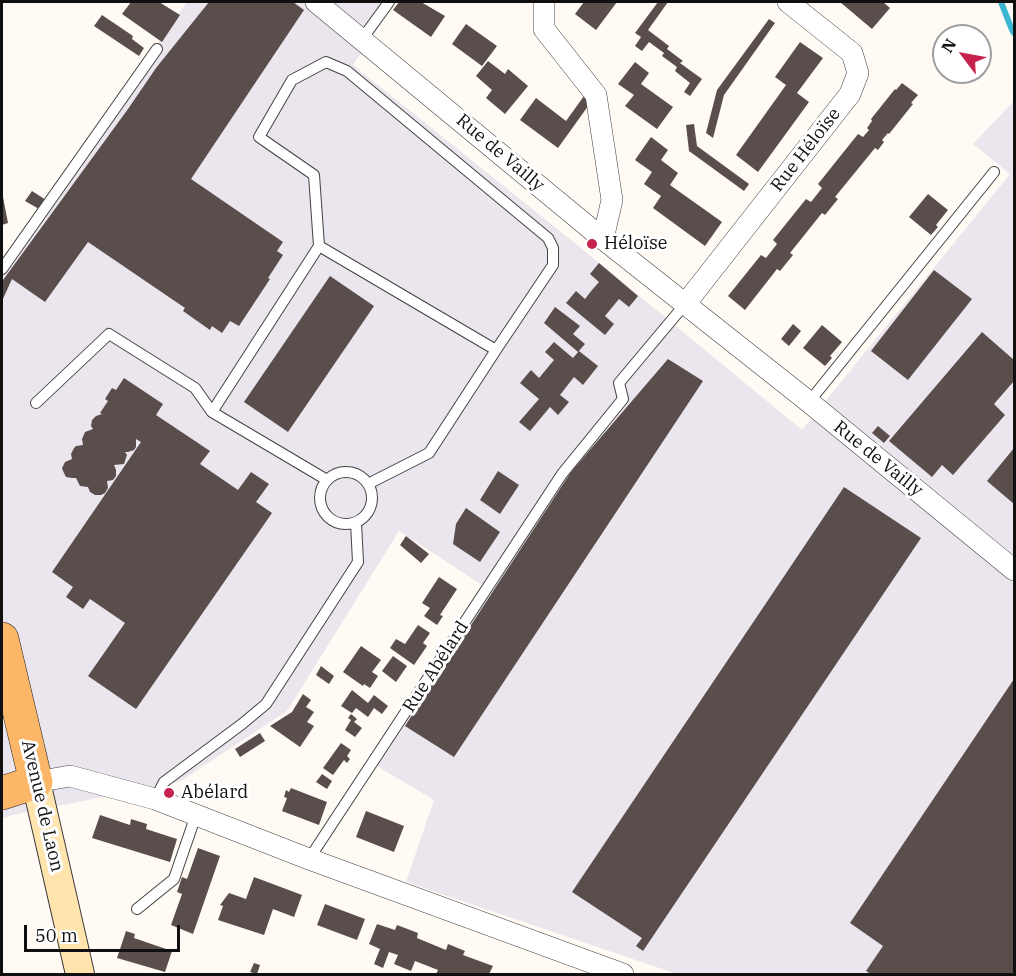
<!DOCTYPE html>
<html>
<head>
<meta charset="utf-8">
<style>
  body { margin:0 }
  #map { position:relative; width:1016px; height:976px; overflow:hidden; background:#fffaf3; font-family:"IBM Plex Serif",serif }
  canvas { display:block }
  .frame { position:absolute; inset:0; border:3px solid #101010; pointer-events:none }
  .north { position:absolute; left:932px; top:24px; width:60px; height:60px; box-sizing:border-box; background:#fff; border:2px solid #9f9f9f; border-radius:50%; rotate:302deg; font-size:16px; font-weight:700; line-height:24px; text-align:center; color:#101010 }
  .north::after { content:''; display:block; margin:auto; width:21px; height:27px; background:#c5234e; clip-path:polygon(50% 0,100% 100%,50% 72%,0 100%) }
  .scale { position:absolute; left:24px; top:925px; width:156px; height:27px; box-sizing:border-box; border:3px solid #101010; border-top:0; padding-left:8px; font-size:18px; line-height:21px; white-space:nowrap; color:#101010; -webkit-text-stroke:4px #fff; paint-order:stroke }
</style>
</head>
<body>
<div id="map">
<canvas width="1016" height="976"></canvas>
<div class="frame"></div>
<div class="north">N</div>
<div class="scale">50 m</div>
</div>
<script>
const c = document.querySelector('canvas').getContext('2d');
c.lineJoin = 'round';
function fill(path, color) {
  c.fillStyle = color;
  c.fill(path, 'evenodd');
}
function poly(rows) {
  const path = new Path2D();
  for (const r of rows) {
    if (r.length === 3) {
      path.moveTo(r[0] + r[2], r[1]);
      path.arc(r[0], r[1], r[2], 0, 2 * Math.PI);
      continue;
    }
    path.moveTo(r[0], r[1]);
    for (let i = 2; i < r.length; i += 2) path.lineTo(r[i], r[i + 1]);
  }
  return path;
}
function trace(path, color, width, dash) {
  c.strokeStyle = color;
  c.lineWidth = width;
  c.lineCap = dash ? 'butt' : 'round';
  c.setLineDash(dash || []);
  c.stroke(path);
}
function write(font, color, halo, rows, align = 'center') {
  c.font = font + ' "IBM Plex Serif",serif';
  c.lineWidth = 6;
  c.setLineDash([]);
  c.textBaseline = 'middle';
  c.strokeStyle = halo;
  c.fillStyle = color;
  for (const [text, x, y, turn = 0] of rows) {
    c.save();
    c.translate(x, y);
    c.rotate((+turn || 0) * Math.PI / 180);
    c.textAlign = isNaN(turn) ? turn : align;
    if (halo) c.strokeText(text, 0, 0);
    c.fillText(text, 0, 0);
    c.restore();
  }
}
fill(poly([
  [187,2,396,2,353,65,586,252,802,430,1010,174,973,144,1014,101,1014,974,677,974,406,882,434,800,377,766,490,590,399,531,287,711,179,782,12,815,2,819,2,265]
]), '#ebe5ee');
trace(poly([
  [1001,2,1012,30,1014,33]
]), '#3bb6d1', 6);
fill(poly([
  [131,2,159,2,180,15,162,42,122,14],
  [209,2,293,2,304,10,191,179,283,242,277,251,283,255,268,278,270,279,239,326,230,321,222,333,212,326,210,330,183,311,185,308,88,242,45,302,12,279,2,301,2,283,3,280,128,109,156,68],
  [399,2,421,2,445,16,431,37,393,10],
  [584,2,617,2,596,30,575,14],
  [658,2,668,2,648,30,669,46,667,49,683,61,680,63,702,79,690,96,684,92,690,83,675,71,677,67,662,56,664,53,649,42,642,51,635,46,641,37,635,33],
  [840,2,883,2,890,8,872,29],
  [102,15,133,36,132,39,144,48,139,56,94,26],
  [769,19,775,23,724,95,713,138,706,133,717,90],
  [466,24,497,46,482,66,452,44],
  [800,42,823,58,797,93,809,102,758,172,736,155,786,85,775,77],
  [488,61,505,74,508,69,528,86,505,114,486,98,492,90,476,76],
  [635,62,649,73,641,84,673,107,657,129,625,106,634,95,618,84],
  [902,83,918,95,911,103,913,104,889,134,888,133,882,140,884,142,878,150,875,148,835,197,838,199,825,215,822,213,790,253,793,255,780,271,777,269,745,310,728,296,761,255,766,258,777,244,773,240,806,199,811,202,822,188,818,184,858,134,863,137,869,130,867,128,872,121,871,119,895,89,896,90],
  [584,96,591,102,558,148,520,120,536,98,566,121],
  [694,124,697,146,749,184,744,191,689,151,686,125],
  [651,137,668,150,661,160,678,173,670,185,722,222,705,246,653,208,661,196,644,184,652,172,635,160],
  [32,191,46,200,39,209,25,201],
  [928,194,948,210,936,225,938,227,931,235,909,217],
  [3,197,8,223,2,225,2,197],
  [599,263,638,296,629,307,619,299,605,316,614,324,605,335,566,303,576,291,585,299,592,290,599,282,590,274],
  [934,270,972,299,908,380,871,351],
  [330,276,374,306,288,432,244,402],
  [555,307,580,326,573,334,585,344,578,352,544,323],
  [793,324,801,331,789,346,781,339],
  [822,325,842,342,830,356,832,358,825,366,803,348],
  [982,332,1014,360,1014,381,994,404,1005,415,953,475,942,465,932,477,889,441],
  [554,342,573,358,579,351,598,366,583,385,574,377,560,395,569,402,558,415,550,407,530,431,519,422,539,399,520,383,531,370,539,378,554,360,545,352],
  [668,359,703,381,454,757,405,726,571,472],
  [124,378,163,404,156,415,210,451,200,464,238,490,251,472,269,484,256,502,272,513,136,709,88,676,125,623,90,599,83,609,66,597,73,587,52,572,141,442,136,439,136,447,134,450,128,452,125,452,127,455,124,464,114,465,116,470,116,476,113,480,107,481,108,488,105,493,101,495,95,495,90,492,88,487,80,486,76,478,72,478,66,477,63,471,62,468,65,462,72,459,71,454,74,448,76,446,83,445,82,439,85,432,93,429,91,426,92,420,96,416,102,414,100,413,108,401,105,399,112,388,116,390],
  [878,426,890,436,884,443,872,433],
  [1014,448,1014,504,987,481],
  [498,471,519,485,500,514,480,500],
  [844,487,921,538,643,951,636,946,642,938,572,892],
  [466,508,500,532,480,562,453,544,456,524],
  [406,536,429,554,421,563,400,545],
  [439,577,457,589,440,615,443,616,437,625,424,616,430,608,422,603],
  [418,625,430,633,423,643,427,646,414,665,390,648,396,639,405,644],
  [361,646,381,660,372,672,378,676,370,688,364,684,363,686,343,672],
  [393,656,407,666,396,682,382,671],
  [321,666,334,676,329,684,316,675],
  [1014,679,1014,974,871,974,866,971,883,946,850,923],
  [352,690,368,703,374,695,388,706,382,714,374,708,368,717,356,708,352,713,341,706],
  [303,694,311,700,306,707,314,712,307,722,314,726,300,747,270,726,292,712],
  [351,714,357,719,354,722,362,728,355,737,345,730,351,720,348,718],
  [260,733,265,741,240,757,235,749],
  [341,743,351,750,347,756,350,759,347,763,344,760,333,775,323,768],
  [322,774,332,781,327,789,316,782],
  [291,788,327,802,319,825,282,811,287,798,284,797,286,790,289,792],
  [366,811,404,826,394,852,356,837],
  [100,815,130,825,131,819,147,824,146,829,177,839,170,862,92,838],
  [198,848,220,856,193,934,171,925,182,894,177,892,182,877,187,879],
  [254,877,302,895,294,917,273,909,264,935,218,920,223,906,220,905,229,893,246,899],
  [325,904,365,919,357,940,317,925],
  [377,924,395,930,397,925,418,933,417,938,446,950,448,944,465,951,463,955,493,966,489,974,436,974,438,970,415,961,411,971,394,964,398,955,389,952,383,968,374,964,380,949,369,944],
  [126,931,135,934,134,938,172,951,165,972,117,958],
  [254,963,260,965,257,974,250,972]
]), '#594e4c');
const service = poly([
  [362,39,389,2],
  [319,246,314,175,259,137,292,80,326,62,347,71,548,238,553,248,553,265,496,350],
  [2,269,157,49],
  [809,402,994,172],
  [36,403,109,334,195,388,212,412],
  [346,498,26],
  [327,480,212,412,319,246,496,350,429,453,368,484],
  [155,799,164,782,242,724,266,704,358,562,356,523],
  [309,859,562,474,623,399,619,383,686,303],
  [137,909,174,879,196,815]
]);
const minor = poly([
  [316,2,603,239,809,402,1014,570],
  [544,2,544,29,596,95,612,200,603,239],
  [686,303,850,94,858,73,852,53,788,2],
  [36,782,70,776,155,799,309,859,623,974]
]);
const secondary = poly([
  [36,782,80,974]
]);
const primary = poly([
  [2,639,36,782,2,793]
]);
trace(service, '#434343', 12);
trace(minor, '#434343', 22);
trace(secondary, '#323232', 30);
trace(primary, '#212121', 34);
trace(service, '#fff', 10);
trace(minor, '#fff', 21);
trace(secondary, '#ffe4ae', 28);
trace(primary, '#fbb767', 33);
for (const [x, y, r, color] of [
  [592,244,6,"#c5234e"],
  [169,793,6,"#c5234e"]
]) {
  const dot = new Path2D();
  dot.arc(x, y, r, 0, 2 * Math.PI);
  c.fillStyle = color;
  c.fill(dot);
  trace(dot, '#fff', 2);
}
write('18px', '#101010', '#fff', [
  ["Rue Héloïse",806,150,-52],
  ["Rue de Vailly",500,153,40],
  ["Rue de Vailly",878,459,39],
  ["Rue Abélard",436,667,-57],
  ["Avenue de Laon",42,806,77]
]);
write('18px', '#101010', '#fff', [
  ["Héloïse",604,244],
  ["Abélard",181,793]
], 'left');
</script>
</body>
</html>
